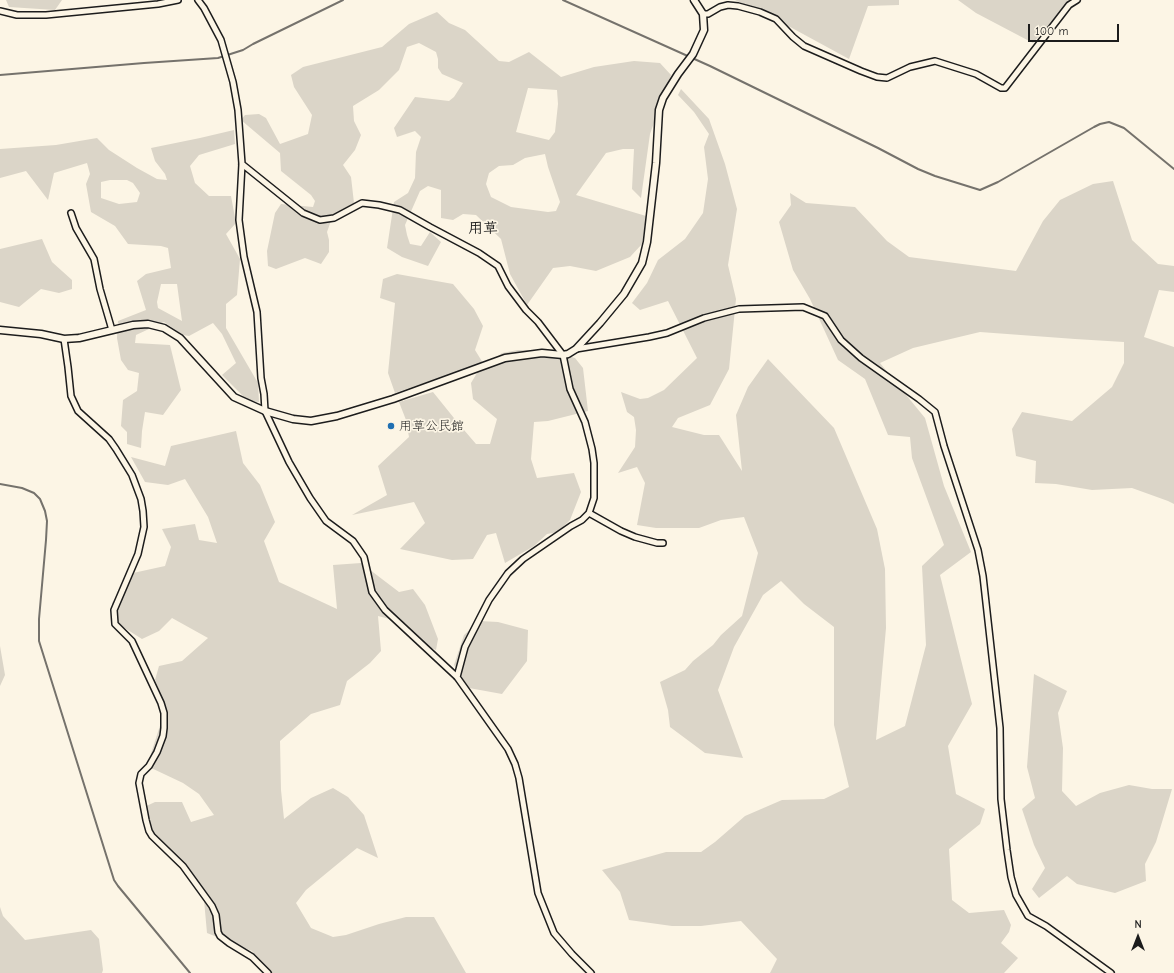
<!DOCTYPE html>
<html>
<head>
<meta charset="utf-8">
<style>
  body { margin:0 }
  #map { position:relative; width:1174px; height:973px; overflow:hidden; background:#fcf5e5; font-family:"Comic Neue",sans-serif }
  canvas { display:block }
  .north { position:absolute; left:1118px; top:917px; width:40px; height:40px; -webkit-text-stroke:3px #fcf5e5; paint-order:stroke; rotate:0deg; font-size:11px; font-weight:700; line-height:16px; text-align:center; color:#1c1c1c }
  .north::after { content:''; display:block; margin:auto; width:14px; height:18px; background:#1c1c1c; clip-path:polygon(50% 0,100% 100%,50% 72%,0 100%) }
  .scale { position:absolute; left:1028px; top:24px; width:91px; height:18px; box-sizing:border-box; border:2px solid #1c1c1c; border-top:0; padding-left:5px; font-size:12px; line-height:14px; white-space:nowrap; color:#1c1c1c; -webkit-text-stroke:3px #fcf5e5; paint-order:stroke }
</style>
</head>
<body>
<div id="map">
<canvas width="1174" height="973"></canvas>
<div class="north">N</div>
<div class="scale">100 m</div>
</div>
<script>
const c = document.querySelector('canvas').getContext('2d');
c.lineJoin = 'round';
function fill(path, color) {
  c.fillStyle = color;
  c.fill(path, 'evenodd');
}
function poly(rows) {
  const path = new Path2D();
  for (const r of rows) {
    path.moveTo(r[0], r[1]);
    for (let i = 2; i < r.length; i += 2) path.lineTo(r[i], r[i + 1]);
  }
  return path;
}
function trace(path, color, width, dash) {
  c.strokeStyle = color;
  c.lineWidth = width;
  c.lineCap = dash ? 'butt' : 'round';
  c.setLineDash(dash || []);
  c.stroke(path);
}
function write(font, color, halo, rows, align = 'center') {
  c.font = font + ' "Comic Neue","Klee One",sans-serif';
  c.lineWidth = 3.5;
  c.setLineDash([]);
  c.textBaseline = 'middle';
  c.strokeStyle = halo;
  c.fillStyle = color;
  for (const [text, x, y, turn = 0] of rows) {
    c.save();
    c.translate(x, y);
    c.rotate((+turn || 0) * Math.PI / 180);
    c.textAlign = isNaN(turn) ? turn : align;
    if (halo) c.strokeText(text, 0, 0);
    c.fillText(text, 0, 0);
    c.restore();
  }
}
fill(poly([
  [6,0,62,0,55,10,9,7],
  [735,0,899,0,899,5,868,6,849,59,792,28],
  [958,0,1070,0,1033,43,976,13],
  [437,12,449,23,465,30,499,61,509,62,529,52,561,77,594,67,634,61,660,63,671,75,650,134,641,198,632,189,634,149,623,149,606,153,576,195,646,216,642,244,630,257,596,271,570,266,553,268,527,305,510,274,501,239,476,215,463,214,453,220,441,218,441,190,428,186,420,191,405,225,407,235,410,244,421,246,430,232,441,242,428,266,402,257,387,248,394,202,408,193,415,178,416,152,421,137,415,131,397,137,394,128,415,97,449,101,454,97,463,83,442,74,438,68,438,59,436,52,419,43,407,47,399,70,379,90,353,106,354,121,361,135,355,150,343,165,351,177,354,203,333,215,327,232,329,240,329,252,321,264,305,258,276,269,268,266,267,251,275,213,281,204,313,207,315,201,311,195,281,171,280,153,241,120,245,115,259,114,266,118,280,144,308,134,312,115,294,87,291,75,303,67,382,47,409,24],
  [528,88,557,90,558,104,555,132,549,140,516,132],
  [545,154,548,167,560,202,556,211,548,212,511,207,491,197,486,184,489,173,499,166,513,165,525,158],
  [681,89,709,119,725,164,737,209,728,265,736,299,729,369,710,405,678,418,672,427,704,435,719,435,742,471,736,415,748,387,768,359,834,428,877,529,885,569,886,628,876,740,905,726,926,645,922,566,944,545,912,458,910,437,888,435,865,379,838,360,810,299,793,270,779,222,791,205,790,193,806,203,855,207,887,241,909,257,1016,271,1043,221,1060,200,1093,184,1113,181,1132,240,1158,264,1174,266,1174,292,1159,290,1144,337,1174,347,1174,504,1168,501,1132,488,1092,490,1056,484,1035,483,1036,461,1016,456,1012,429,1022,412,1072,421,1112,387,1124,363,1124,342,1075,339,980,332,913,348,880,363,925,418,944,486,971,552,940,575,972,704,948,746,956,794,985,809,980,824,949,849,952,900,969,913,1004,910,1011,925,1009,932,1001,943,1018,958,1004,973,770,973,777,959,741,921,701,926,672,926,629,920,620,892,602,870,666,852,701,852,715,842,745,816,782,800,824,799,849,787,834,725,834,627,804,604,781,581,763,595,734,647,718,690,743,758,705,753,670,727,668,710,660,682,685,670,693,661,713,645,721,635,742,616,758,553,744,517,721,520,699,528,656,528,637,525,645,483,637,467,618,473,635,447,636,430,634,417,627,412,621,392,640,399,648,398,664,390,697,358,668,301,640,310,632,303,647,283,658,260,685,239,703,213,708,179,704,147,709,134,694,112,678,95],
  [234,130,235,144,199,155,190,166,195,183,209,196,231,196,236,223,226,234,240,259,237,295,226,304,226,328,258,383,259,402,248,401,222,375,236,363,222,334,213,323,189,336,183,335,164,322,136,335,135,343,170,345,181,390,163,415,145,412,142,431,141,448,127,444,127,432,121,426,123,400,137,391,139,373,128,370,121,360,117,338,118,321,146,310,137,281,146,274,171,268,168,248,161,246,128,244,115,226,91,212,86,184,90,174,87,163,54,173,48,200,26,171,0,178,0,149,56,145,97,138,109,150,137,168,157,179,167,180,165,174,155,161,151,148,200,138],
  [110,180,127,180,133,183,140,193,137,202,119,204,101,198,101,182],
  [161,284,177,284,182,321,158,308,157,302],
  [42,239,52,262,72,280,72,289,59,293,41,289,19,307,0,302,0,249],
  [397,274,453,284,474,309,483,326,475,350,483,363,395,393,388,373,395,303,380,298,383,279],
  [518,350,546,350,575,358,583,368,588,411,548,421,534,422,531,459,537,478,574,473,581,492,570,520,558,532,547,534,534,546,505,563,496,533,487,535,473,559,452,560,400,549,425,523,414,502,352,515,387,495,378,466,409,437,406,420,399,402,433,392,458,423,476,444,490,444,497,419,473,399,471,383,477,373,502,353],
  [236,431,243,463,260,485,275,522,264,541,279,582,337,609,333,565,361,563,399,592,413,589,425,605,438,639,436,650,427,646,405,623,378,616,381,651,370,663,347,681,340,705,311,714,280,741,281,790,284,819,311,798,333,788,348,797,364,815,378,858,357,848,306,890,296,903,311,928,333,937,346,935,379,924,406,917,434,917,466,973,269,973,252,951,207,933,203,889,156,836,140,809,155,802,182,802,191,822,214,815,199,794,183,783,147,766,166,707,155,680,159,666,182,661,208,638,172,618,159,631,142,639,112,620,112,603,133,573,165,566,171,547,162,529,195,524,199,540,217,543,208,517,185,479,168,485,145,482,131,457,165,466,171,446],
  [479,621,498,622,528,630,527,661,502,694,469,688,454,665,464,635],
  [0,646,5,675,0,686],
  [1034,674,1067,691,1058,713,1063,748,1062,791,1076,806,1100,793,1129,785,1152,789,1172,789,1156,842,1145,864,1146,881,1115,893,1077,884,1067,876,1039,898,1032,889,1045,868,1034,845,1022,809,1035,798,1027,767],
  [0,907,3,916,25,940,91,930,99,939,103,970,102,973,0,973]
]), '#dbd5c8');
trace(poly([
  [563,0,710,66,878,148,918,169,935,176,980,190,998,182,1094,127,1100,124,1109,122,1124,128,1174,169],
  [0,75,144,63,218,58,243,50,253,44,343,0],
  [0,484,22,488,34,493,40,499,45,511,47,521,46,540,39,619,39,641,114,880,118,886,190,973]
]), '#75726c', 2);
const minor = poly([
  [198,0,204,8,221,40,233,82,238,110,242,164,239,220,244,257,257,312,261,378,264,394,265,411,289,462,310,498,326,521,353,541,364,557,372,592,385,610,457,677,508,749,515,764,519,778,538,893,554,933,572,954,591,973],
  [0,11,17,15,46,15,158,4,178,0],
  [703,14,708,14,720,7,728,5,738,6,760,12,776,19,793,37,804,46,861,71,877,77,887,78,910,67,935,61,976,74,1001,88,1005,88,1069,5,1077,0],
  [242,164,303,213,320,220,334,218,362,203,379,205,400,210,430,227,479,253,498,266,508,286,526,310,538,322,563,355,570,389,585,422,592,449,594,463,594,498,589,513,582,520,571,526,523,559,508,573,489,600,465,647,457,677],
  [71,213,76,228,94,259,100,289,112,330],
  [64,339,68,367,71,396,78,411,109,439,116,449,132,475,141,499,143,511,144,527,138,554,114,610,115,624,132,641,161,703,164,713,164,728,163,736,157,752,149,766,141,774,139,783,146,820,149,831,152,836,183,866,212,906,216,915,218,932,220,936,229,943,252,957,268,973],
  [576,349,649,337,667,333,704,318,739,309,803,307,825,316,841,340,861,358,919,399,935,412,944,446,978,550,983,576,1000,728,1001,799,1007,850,1011,877,1016,895,1028,916,1046,926,1111,973],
  [589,513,621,531,635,537,657,543,663,543]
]);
const tertiary = poly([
  [0,330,41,334,64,339,79,338,133,325,148,324,164,328,180,338,234,397,265,411,293,419,311,421,337,416,393,399,505,358,542,353,563,355,568,354,576,349,600,323,624,294,642,263,647,242,656,163,659,110,663,98,678,74,693,54,704,30,703,14,694,0]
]);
trace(minor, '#1c1c1c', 8);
trace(tertiary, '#1c1c1c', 9);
trace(minor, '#fcf5e5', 5);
trace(tertiary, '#fcf5e5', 6);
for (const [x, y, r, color] of [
  [391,426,4,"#1f6fb2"]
]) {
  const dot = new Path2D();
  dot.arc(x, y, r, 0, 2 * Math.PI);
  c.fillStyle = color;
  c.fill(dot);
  trace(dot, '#fcf5e5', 1.5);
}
write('13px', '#1c1c1c', '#fcf5e5', [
  ["用草公民館",399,426]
], 'left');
write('bold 15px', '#1c1c1c', '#fcf5e5', [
  ["用草",483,229]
]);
</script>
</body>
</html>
